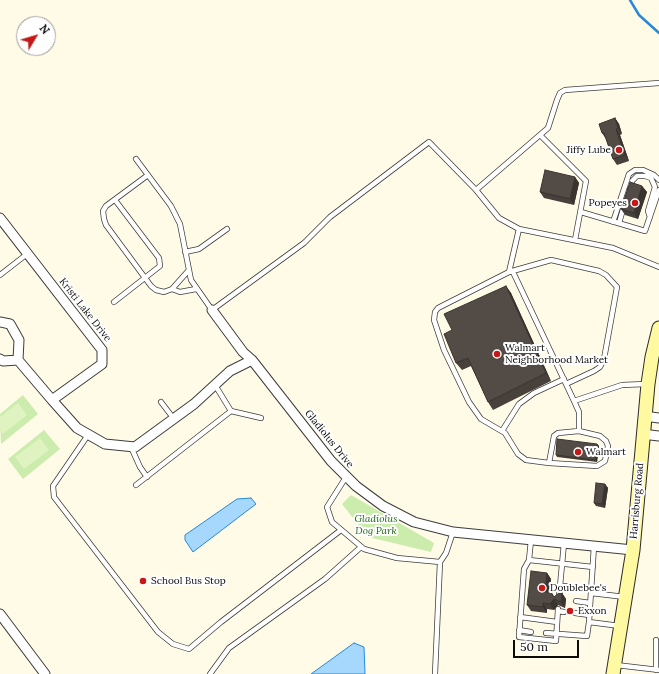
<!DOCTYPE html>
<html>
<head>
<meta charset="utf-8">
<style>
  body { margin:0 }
  #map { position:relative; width:659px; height:674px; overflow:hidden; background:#fffbe7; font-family:Lora,serif }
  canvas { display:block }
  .north { position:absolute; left:16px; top:16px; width:40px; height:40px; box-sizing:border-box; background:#fff; border:1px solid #9d9d9d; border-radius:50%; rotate:52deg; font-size:11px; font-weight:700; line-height:16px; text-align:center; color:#0a0a0a }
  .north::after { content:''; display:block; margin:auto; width:14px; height:18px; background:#c51817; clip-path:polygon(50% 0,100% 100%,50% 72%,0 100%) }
  .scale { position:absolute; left:513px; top:640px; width:66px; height:18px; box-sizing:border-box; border:2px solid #0a0a0a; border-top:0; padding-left:5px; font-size:12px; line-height:14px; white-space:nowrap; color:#0a0a0a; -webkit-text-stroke:3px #fff; paint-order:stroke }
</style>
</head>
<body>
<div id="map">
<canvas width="659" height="674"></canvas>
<div class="north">N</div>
<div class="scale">50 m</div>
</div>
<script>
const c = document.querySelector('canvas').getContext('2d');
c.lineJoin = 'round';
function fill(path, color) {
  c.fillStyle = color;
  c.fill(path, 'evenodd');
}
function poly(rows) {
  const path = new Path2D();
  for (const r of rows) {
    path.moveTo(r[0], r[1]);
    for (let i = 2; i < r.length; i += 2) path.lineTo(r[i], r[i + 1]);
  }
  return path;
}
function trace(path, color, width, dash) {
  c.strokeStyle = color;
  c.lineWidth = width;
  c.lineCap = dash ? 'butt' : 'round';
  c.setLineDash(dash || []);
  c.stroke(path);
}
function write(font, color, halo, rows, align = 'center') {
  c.font = font + ' Lora,serif';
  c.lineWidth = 4;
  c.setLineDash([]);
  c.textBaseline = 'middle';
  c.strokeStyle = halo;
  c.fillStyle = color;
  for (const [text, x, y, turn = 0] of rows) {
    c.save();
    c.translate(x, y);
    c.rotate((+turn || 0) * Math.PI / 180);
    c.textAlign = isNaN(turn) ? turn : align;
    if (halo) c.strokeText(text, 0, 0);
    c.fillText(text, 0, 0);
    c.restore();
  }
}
fill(poly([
  [23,395,38,414,1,444,0,414],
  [44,430,60,449,23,479,8,459],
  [351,495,434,543,431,552,368,537,342,504]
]), '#cbecad');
fill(poly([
  [18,403,27,415,3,434,0,430,0,417],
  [40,438,49,450,24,469,15,457]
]), '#def3c0');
const water = poly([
  [251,498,256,504,193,552,185,540,185,535,237,499,251,498],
  [354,643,364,647,365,674,311,674,354,643]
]);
fill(water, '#a6d7fc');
trace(water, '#2689d9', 1);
trace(poly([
  [630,0,639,15,659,33]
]), '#2689d9', 2.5);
const lane = poly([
  [659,83,565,90,560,93,557,100,548,128,476,190,499,218,519,229,613,248,659,267],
  [541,136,586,181,575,240],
  [136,159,171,206,180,224,191,280,212,310,304,243,330,217,429,142,476,190],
  [148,175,106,206,103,211,104,219,106,225,151,286,156,290,164,292,172,289],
  [630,187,632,181,637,176,645,176,651,178,655,187,648,211,650,217],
  [581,212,645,231,659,190],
  [613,222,629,174,635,170,643,170,654,175,659,180],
  [619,223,624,206],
  [519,229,509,272,438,308,435,312,434,320,444,350,469,402,481,419,505,433,518,454,526,460,549,463],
  [185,252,199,249,227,229],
  [189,270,172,289,180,292,196,289],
  [509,272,551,260,599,271,606,275,617,287,604,359,600,367,594,371,566,384,574,401],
  [513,272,566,384],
  [0,275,27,254],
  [114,302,160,266,159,258,115,200],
  [215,385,231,411,261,418],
  [161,402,174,419],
  [502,431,519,404,534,393,564,379],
  [579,431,558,433,554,436,549,463,597,466,605,461,608,446,606,441,600,436,579,431,579,412,574,401,622,385,646,384],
  [88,435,53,486,54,497,158,632,173,644,189,649,221,622,341,530],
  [131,447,140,467,147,477],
  [346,477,327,507,332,522,364,549,397,558,440,562],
  [136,485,231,411],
  [531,540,529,560,593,567],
  [594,546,589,622,620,626],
  [529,560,524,569,519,637,556,641,558,609],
  [560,586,567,586],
  [577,588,591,589],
  [591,593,625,597],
  [559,597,564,543],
  [576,601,590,603],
  [558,611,564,612],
  [575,613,589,615],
  [520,617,557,622],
  [519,630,531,632],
  [546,633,587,636,589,622],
  [656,640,656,670],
  [616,665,659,670],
  [210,674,229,648,325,579,361,547],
  [435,674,440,562,446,553,453,532]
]);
const street = poly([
  [0,218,102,350,102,364,52,400],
  [212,310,243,352,252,360,331,461,356,486,383,506,414,522,453,532,633,550],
  [0,322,10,324,19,340,18,360,52,400,77,428,105,444,135,447,194,404,230,371,252,360],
  [0,359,3,361,18,360],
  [644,416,659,418],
  [642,434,659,436],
  [0,614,45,674]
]);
const secondary = poly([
  [613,674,633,550,648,384,652,357,659,328]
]);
trace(lane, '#3d3d3d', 6);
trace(street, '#3d3d3d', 11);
trace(secondary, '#2c2c2c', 15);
trace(lane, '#fff', 4.5);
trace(street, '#fff', 9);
trace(secondary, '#fffaa2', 13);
fill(poly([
  [615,118,619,124,622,134,620,135,629,161,617,165,613,159,606,139,602,133],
  [575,177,579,183,574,205,544,198,540,192],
  [642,186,647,192,638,219,625,215,621,209],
  [506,286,511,293,551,381,493,410,488,402,471,366,462,370,456,363,452,330],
  [597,444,599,446,597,462,557,457,556,455],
  [605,484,608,488,605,508,596,506,594,503],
  [547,573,551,579,549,592,554,597,562,593,566,599,565,608,558,605,554,610,547,609,547,613,531,611,527,605]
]), '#47403b');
fill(poly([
  [615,118,619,124,622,134,618,128],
  [616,129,620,135,629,161,625,155],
  [575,177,579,183,574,205,570,199],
  [642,186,647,192,638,219,634,213],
  [506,286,511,293,551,381,546,373],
  [597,444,599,446,597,462,595,460],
  [605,484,608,488,605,508,602,504],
  [547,573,551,579,549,598,545,592],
  [562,593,566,599,565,608,561,602],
  [554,599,558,605,554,610,550,604],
  [543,603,547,609,547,613,543,607]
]), '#3a3430');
const building = poly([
  [615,118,618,128,616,129,625,155,613,159,604,133,602,133,599,124,615,118],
  [545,170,575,177,570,199,540,192,545,170],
  [630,182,642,186,634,213,621,209,630,182],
  [506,286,546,373,488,402,468,358,456,363,444,334,452,330,444,314,506,286],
  [557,439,597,444,595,460,556,455,557,439],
  [596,483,605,484,602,504,594,503,596,483],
  [531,571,547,573,545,592,551,592,554,597,559,593,562,593,561,602,554,599,550,604,543,603,543,607,527,605,531,571]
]);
fill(building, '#534b45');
trace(building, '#3a3430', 1);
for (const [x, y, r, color] of [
  [619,150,4,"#c51817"],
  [635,203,4,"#c51817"],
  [497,354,4,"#c51817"],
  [578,452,4,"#c51817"],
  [143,581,4,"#c51817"],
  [542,588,4,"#c51817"],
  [570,611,4,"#c51817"]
]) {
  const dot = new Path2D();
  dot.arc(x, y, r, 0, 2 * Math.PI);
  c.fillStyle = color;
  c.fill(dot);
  trace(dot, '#fff', 1.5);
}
write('10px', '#0a0a0a', '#fff', [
  ["Jiffy Lube",611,150,"right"],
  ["Popeyes",627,203,"right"],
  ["Walmart",505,348],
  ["Neighborhood Market",505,360],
  ["Walmart",586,452],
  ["School Bus Stop",151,581],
  ["Doublebee's",550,588],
  ["Exxon",578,611]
], 'left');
write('10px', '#0a0a0a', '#fff', [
  ["Kristi Lake Drive",85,310,52],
  ["Gladiolus Drive",329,439,51],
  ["Harrisburg Road",637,501,-85]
]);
write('italic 10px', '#226616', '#fff', [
  ["Gladiolus",376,519],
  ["Dog Park",376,531]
]);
</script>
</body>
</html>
